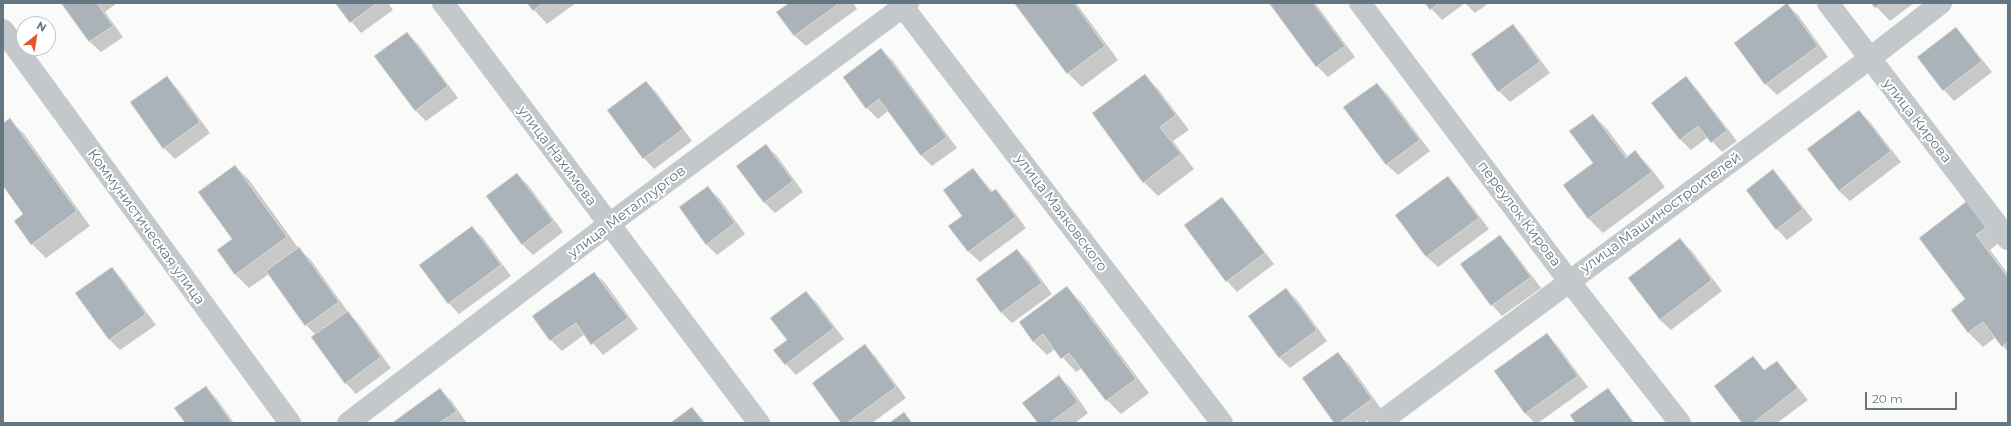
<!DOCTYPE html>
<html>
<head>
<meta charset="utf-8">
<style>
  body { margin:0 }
  #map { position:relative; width:2011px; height:426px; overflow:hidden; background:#fafaf8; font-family:Montserrat,sans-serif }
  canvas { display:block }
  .frame { position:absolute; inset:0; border:4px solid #657683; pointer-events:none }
  .north { position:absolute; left:16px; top:16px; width:40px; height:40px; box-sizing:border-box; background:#fff; border:1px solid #c1c8cd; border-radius:50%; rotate:30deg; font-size:11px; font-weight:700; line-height:16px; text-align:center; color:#657683 }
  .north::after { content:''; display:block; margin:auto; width:14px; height:18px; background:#e4572e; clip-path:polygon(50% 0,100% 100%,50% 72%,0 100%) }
  .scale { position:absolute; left:1865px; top:392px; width:92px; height:18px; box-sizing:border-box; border:2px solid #657683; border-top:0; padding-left:5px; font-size:12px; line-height:14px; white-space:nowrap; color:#657683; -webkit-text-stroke:3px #fff; paint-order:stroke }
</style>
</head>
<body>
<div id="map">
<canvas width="2011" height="426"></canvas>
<div class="frame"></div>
<div class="north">N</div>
<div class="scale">20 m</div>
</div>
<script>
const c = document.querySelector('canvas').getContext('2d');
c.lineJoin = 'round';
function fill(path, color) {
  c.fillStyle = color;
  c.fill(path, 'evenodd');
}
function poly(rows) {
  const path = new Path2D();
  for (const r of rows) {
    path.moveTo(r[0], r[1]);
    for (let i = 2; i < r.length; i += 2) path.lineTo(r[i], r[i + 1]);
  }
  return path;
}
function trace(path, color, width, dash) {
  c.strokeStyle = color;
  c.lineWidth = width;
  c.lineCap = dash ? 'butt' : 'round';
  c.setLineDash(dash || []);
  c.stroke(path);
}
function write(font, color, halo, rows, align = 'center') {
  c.font = font + ' Montserrat,sans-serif';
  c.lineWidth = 4;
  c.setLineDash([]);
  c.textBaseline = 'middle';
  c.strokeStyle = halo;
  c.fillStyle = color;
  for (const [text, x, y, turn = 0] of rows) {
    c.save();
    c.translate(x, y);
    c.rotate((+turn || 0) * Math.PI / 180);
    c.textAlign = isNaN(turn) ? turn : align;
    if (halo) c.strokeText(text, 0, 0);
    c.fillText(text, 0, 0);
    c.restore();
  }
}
fill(poly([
  [62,3,117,3,105,12,123,37,101,52,90,42],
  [336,3,388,3,393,10,361,33],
  [528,3,576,3,547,24],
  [791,3,853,3,857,9,806,46,795,36,778,13],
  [1016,3,1076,3,1118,60,1082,87,1068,73],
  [1270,3,1315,3,1355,57,1328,77,1317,66],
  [1426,3,1465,3,1442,20],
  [1465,3,1489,3,1475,13],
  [1873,3,1914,3,1890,21],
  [1787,5,1798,15,1828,57,1777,95,1766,84],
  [1513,25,1523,36,1550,73,1510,102,1499,91,1473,55],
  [1956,28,1966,39,1992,72,1954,101,1944,90],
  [407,33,418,44,458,98,426,121,416,111,376,56],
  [881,49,892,60,957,148,932,166,922,156,888,111,878,119,867,108],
  [1144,75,1158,89,1189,130,1173,141,1194,169,1158,196,1144,182],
  [166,77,177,88,210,133,175,159,164,148],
  [1686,78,1696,88,1737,141,1722,152,1708,137,1691,150,1680,139],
  [646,82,657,93,692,141,654,169,644,158],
  [1377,84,1388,95,1430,151,1398,175,1387,165,1345,108],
  [1859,111,1870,122,1901,162,1850,201,1839,191],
  [1593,115,1607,129,1628,157,1635,152,1649,166,1665,187,1603,233,1589,219,1565,185,1594,163],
  [10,120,24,134,90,226,46,258,32,244,25,215,3,185,3,125],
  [766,145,777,156,803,192,775,213,764,202],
  [235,166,249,180,299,249,310,259,348,312,358,323,391,368,356,394,346,383,316,335,306,325,269,274,249,288,235,274,234,239],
  [973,169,993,192,996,190,1006,201,1026,228,980,262,969,252,950,226,963,216],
  [1772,171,1783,181,1813,220,1787,240,1777,229],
  [517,174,528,185,563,232,533,255,522,244],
  [1448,177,1458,188,1489,229,1438,267,1427,257,1396,216],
  [708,188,719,198,745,234,717,255,706,244],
  [1222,198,1232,209,1274,264,1237,292,1227,281],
  [1967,203,2000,242,1990,250,2008,274,2008,352,1996,337,1983,347,1969,333,1952,310,1967,299],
  [472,227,483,238,511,276,459,314,449,303],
  [1500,236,1510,247,1541,288,1502,316,1492,305],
  [1680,240,1691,250,1722,291,1671,330,1660,320,1629,278],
  [1017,250,1028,261,1052,294,1012,323,1002,313],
  [112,268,122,279,156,325,120,350,110,340,76,293],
  [594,273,605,283,638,329,603,355,585,334,562,351,551,340,533,316],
  [1067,288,1081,302,1149,393,1121,414,1107,400,1082,368,1076,372,1055,349,1047,355,1033,341],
  [1286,289,1297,300,1327,341,1290,368,1280,358,1249,316],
  [806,292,817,303,844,339,796,375,786,364],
  [1546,334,1557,345,1588,387,1538,423,1535,423,1526,414,1495,372],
  [865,346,875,356,906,398,872,423,842,423],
  [1338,354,1349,364,1382,410,1364,423,1335,423],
  [1753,358,1765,371,1777,362,1808,400,1777,423,1743,423],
  [1059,377,1070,387,1088,413,1075,423,1039,423],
  [206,387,216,398,234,423,186,423],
  [1608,389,1634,423,1577,423],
  [440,390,451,400,466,422,393,423],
  [692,408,706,423,672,423]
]), '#0003');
const building = poly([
  [61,3,97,3,113,26,89,42,61,3],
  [335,3,377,3,350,23,335,3],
  [527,3,543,3,533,11,527,3],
  [789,3,840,3,794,36,776,12,789,3],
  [1014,3,1074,3,1105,46,1067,74,1014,3],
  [1269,3,1313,3,1345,46,1316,67,1269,3],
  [1425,3,1440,3,1430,10,1425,3],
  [1787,3,1818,46,1765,85,1734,43,1787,3],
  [1871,3,1882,3,1875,8,1871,3],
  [1513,24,1540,62,1498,92,1471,54,1513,24],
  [1956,27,1982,61,1943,91,1917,57,1956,27],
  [407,32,448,86,415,111,374,56,407,32],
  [881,48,947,137,921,156,879,99,866,109,843,77,881,48],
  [1145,74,1176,115,1160,127,1181,154,1143,183,1092,113,1145,74],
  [167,76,200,122,163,149,130,102,167,76],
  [1686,76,1727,130,1711,143,1698,126,1680,140,1651,103,1686,76],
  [646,81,683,129,643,159,607,110,646,81],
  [1377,83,1420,140,1386,165,1343,107,1377,83],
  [1859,110,1891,151,1839,191,1807,149,1859,110],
  [1593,114,1626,158,1635,150,1652,172,1588,219,1563,185,1593,163,1569,131,1593,114],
  [10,118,77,211,31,245,14,221,23,214,3,186,3,123,10,118],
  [766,144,793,181,764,203,736,166,766,144],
  [235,165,287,237,235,275,217,250,232,239,198,192,235,165],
  [973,168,991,192,996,189,1016,217,968,252,948,226,962,216,943,190,973,168],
  [1773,169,1803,209,1776,230,1746,190,1773,169],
  [517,173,553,221,522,245,486,196,517,173],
  [1448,176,1479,218,1426,257,1395,215,1448,176],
  [708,186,735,223,706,245,679,207,708,186],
  [1222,197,1265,253,1226,282,1184,225,1222,197],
  [1967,201,1986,228,1976,235,2008,277,2008,342,2002,347,1983,322,1968,333,1951,310,1965,299,1919,238,1967,201],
  [472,226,501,265,448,304,419,265,472,226],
  [1500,235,1531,277,1491,306,1460,264,1500,235],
  [1680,238,1712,280,1660,320,1628,278,1680,238],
  [299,247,339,302,305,326,266,271,299,247],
  [1017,249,1042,283,1001,313,976,279,1017,249],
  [112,267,146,314,109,340,75,293,112,267],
  [594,272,628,318,591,345,576,323,550,341,532,316,594,272],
  [1067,286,1136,379,1106,401,1069,353,1061,359,1043,334,1033,342,1019,322,1067,286],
  [1286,288,1317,330,1279,358,1248,316,1286,288],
  [806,291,834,328,785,365,773,350,787,340,770,318,806,291],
  [348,311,381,357,345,384,311,337,348,311],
  [1547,333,1578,376,1525,414,1494,371,1547,333],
  [865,344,896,387,847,423,841,423,812,383,865,344],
  [1338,352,1372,399,1339,423,1334,423,1302,378,1338,352],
  [1753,356,1764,370,1777,361,1798,388,1753,423,1742,423,1714,386,1753,356],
  [1059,375,1078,402,1050,423,1038,423,1022,403,1059,375],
  [206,386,232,423,185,423,174,408,206,386],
  [440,388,457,411,439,423,392,423,440,388],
  [1608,388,1634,423,1575,423,1570,415,1608,388],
  [692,407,704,423,670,423,692,407],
  [904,412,912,423,889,423,904,412]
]);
fill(building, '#aab3b9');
trace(building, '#dcdcda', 1);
trace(poly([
  [443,3,759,423],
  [900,3,1222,423],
  [1360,3,1569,281,1680,423],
  [1828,3,2008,239],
  [348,423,608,225,908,3],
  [1379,423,1869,59,1941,3]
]), '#c3c8cc', 22);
trace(poly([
  [3,30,290,423]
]), '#c3c8cc', 22);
write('14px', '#657683', '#fff', [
  ["улица Кирова",1917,121,52],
  ["улица Нахимова",557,156,53],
  ["улица Металлургов",627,212,-37],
  ["улица Маяковского",1061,213,53],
  ["улица Машиностроителей",1661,213,-36],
  ["переулок Кирова",1519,214,53],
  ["Коммунистическая улица",146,227,54]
]);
</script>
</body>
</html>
